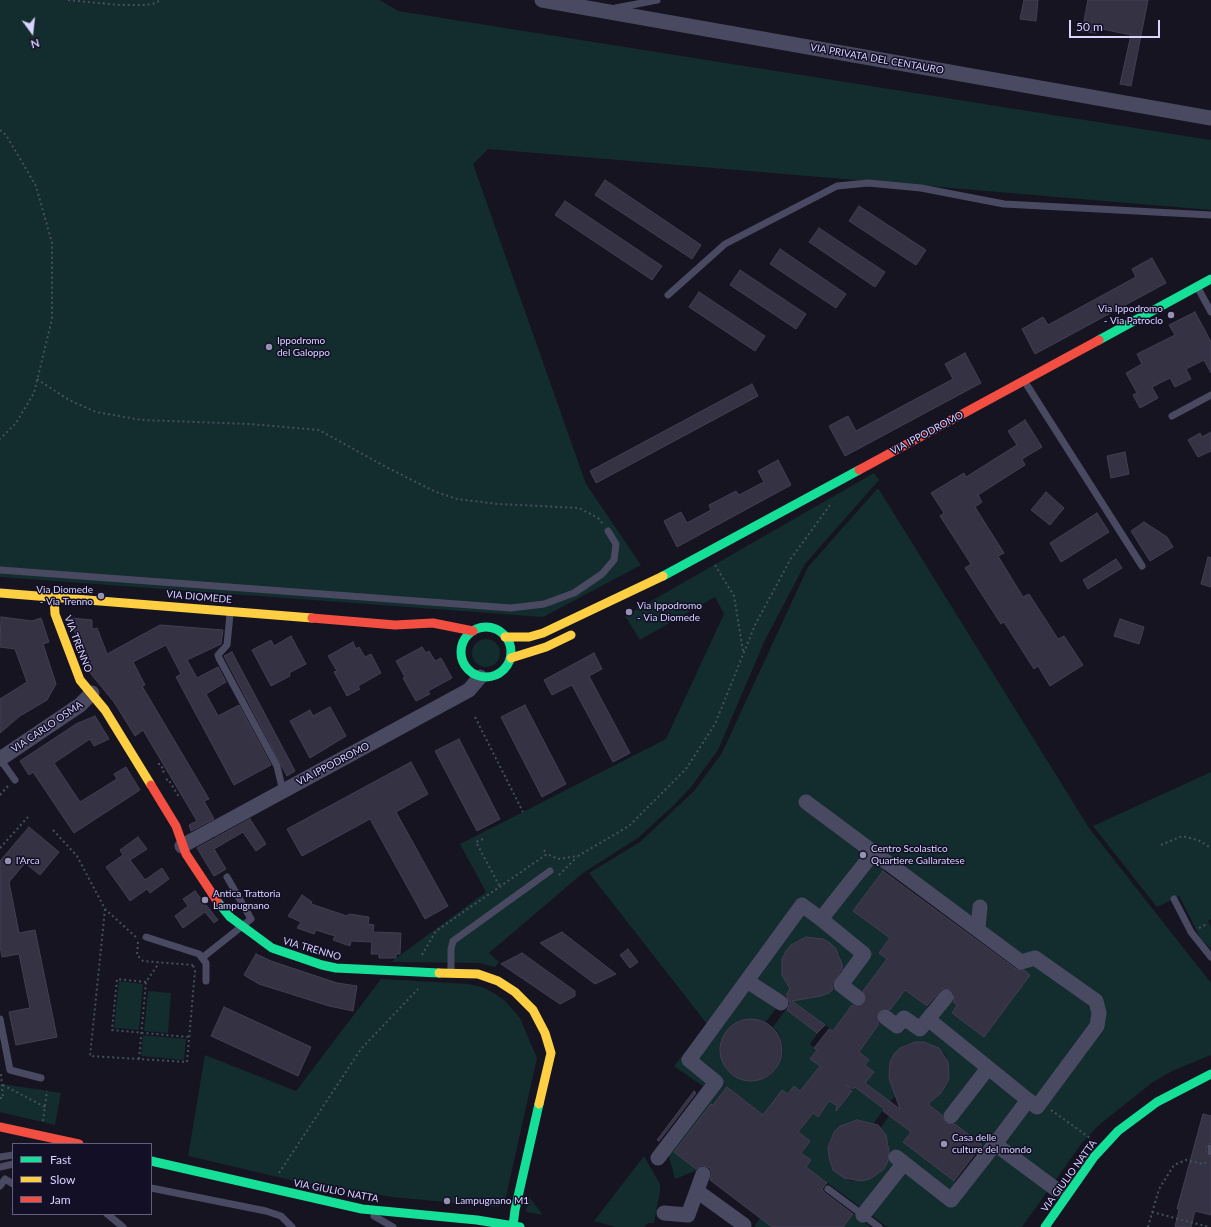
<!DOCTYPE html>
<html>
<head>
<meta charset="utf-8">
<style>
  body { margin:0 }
  #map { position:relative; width:1211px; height:1227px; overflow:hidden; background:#161421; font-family:Lato,sans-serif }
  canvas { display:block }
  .legend { position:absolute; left:12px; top:1143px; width:140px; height:72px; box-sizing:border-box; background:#130f26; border:1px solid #625e7d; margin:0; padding:5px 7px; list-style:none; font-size:12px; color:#d9d4ff }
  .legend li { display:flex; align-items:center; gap:8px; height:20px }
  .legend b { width:20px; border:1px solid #625e7d }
  .north { position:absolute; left:12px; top:12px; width:40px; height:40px; -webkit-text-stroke:3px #130f26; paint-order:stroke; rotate:165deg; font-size:11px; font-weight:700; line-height:16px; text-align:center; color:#d9d4ff }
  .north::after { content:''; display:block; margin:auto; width:14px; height:18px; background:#d9d4ff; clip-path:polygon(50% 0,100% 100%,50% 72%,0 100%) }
  .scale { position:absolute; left:1069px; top:20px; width:91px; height:18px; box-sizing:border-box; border:2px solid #d9d4ff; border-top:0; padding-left:5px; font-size:12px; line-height:14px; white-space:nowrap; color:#d9d4ff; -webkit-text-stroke:3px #130f26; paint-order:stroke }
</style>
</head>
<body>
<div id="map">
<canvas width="1211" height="1227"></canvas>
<ul class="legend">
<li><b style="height:5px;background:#16e098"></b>Fast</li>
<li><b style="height:5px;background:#ffcf43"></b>Slow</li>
<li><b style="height:5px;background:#f24e42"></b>Jam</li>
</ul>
<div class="north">N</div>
<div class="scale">50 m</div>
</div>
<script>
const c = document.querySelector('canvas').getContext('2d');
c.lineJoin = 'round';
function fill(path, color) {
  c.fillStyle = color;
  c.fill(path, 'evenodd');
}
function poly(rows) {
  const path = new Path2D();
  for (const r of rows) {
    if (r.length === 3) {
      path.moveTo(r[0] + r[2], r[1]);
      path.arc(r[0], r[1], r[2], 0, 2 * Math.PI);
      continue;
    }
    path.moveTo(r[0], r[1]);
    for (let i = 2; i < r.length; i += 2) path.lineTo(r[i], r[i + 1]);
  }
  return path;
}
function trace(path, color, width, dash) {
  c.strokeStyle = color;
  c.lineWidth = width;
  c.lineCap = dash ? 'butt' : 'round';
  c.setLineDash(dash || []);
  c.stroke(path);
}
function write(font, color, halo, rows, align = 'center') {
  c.font = font + ' Lato,sans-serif';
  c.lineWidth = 3;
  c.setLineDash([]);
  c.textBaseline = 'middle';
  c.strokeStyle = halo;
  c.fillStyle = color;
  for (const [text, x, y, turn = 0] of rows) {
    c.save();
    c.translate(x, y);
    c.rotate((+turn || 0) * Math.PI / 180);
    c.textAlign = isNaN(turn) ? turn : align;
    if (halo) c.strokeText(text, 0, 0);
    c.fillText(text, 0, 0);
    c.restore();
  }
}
fill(poly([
  [0,0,380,0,398,11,1211,140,1211,210,488,149,473,164,586,484,641,565,543,617,0,577],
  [874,473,879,480,805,564,765,640,718,750,691,787,674,805,638,838,583,873,489,953,499,962,495,967,479,963,391,962,486,892,460,844,666,739,724,614,715,597,640,640,625,616],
  [878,488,1089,828,1211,983,1211,1055,1172,1071,1153,1082,1099,1125,1082,1143,1022,1227,887,1227,806,1167,811,1160,801,1153,810,1141,798,1132,806,1122,805,1107,818,1117,829,1101,839,1108,855,1087,884,1109,873,1124,856,1120,840,1126,834,1132,828,1148,829,1157,832,1165,844,1178,852,1181,870,1179,883,1169,889,1152,889,1144,880,1129,889,1116,911,1132,903,1142,957,1183,985,1147,931,1106,919,1121,897,1104,903,1098,935,1098,941,1093,949,1079,948,1062,945,1055,939,1048,924,1042,907,1044,900,1048,890,1061,889,1070,889,1078,897,1093,890,1102,865,1083,874,1072,865,1065,869,1060,859,1052,905,990,930,1009,942,994,957,1005,952,1013,984,1037,1030,975,885,868,853,911,890,938,879,953,887,959,833,1031,792,1001,805,997,821,996,829,993,835,987,842,972,840,956,836,949,823,939,806,937,791,945,786,951,782,959,782,975,790,989,766,1022,757,1019,739,1021,725,1033,721,1042,720,1051,722,1060,726,1069,733,1075,742,1079,751,1081,760,1080,769,1076,776,1069,780,1061,783,1052,782,1043,779,1034,773,1027,786,1009,818,1033,810,1044,817,1050,810,1059,820,1066,800,1091,794,1087,788,1094,782,1090,763,1115,727,1087,676,1153,697,1170,675,1179,668,1153,714,1094,674,1066,707,1024,589,873,640,842,694,791,722,753,808,567],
  [486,653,14],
  [1211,772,1211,919,1208,921,1211,927,1211,949,1201,939,1179,896,1157,907,1093,826],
  [381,979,468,984,482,987,494,993,505,1001,520,1018,537,1058,505,1201,498,1207,392,1197,295,1181,188,1156,205,1055,296,1091],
  [119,981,143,984,139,1030,114,1028],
  [148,991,171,993,168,1033,144,1031],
  [143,1035,186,1039,184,1060,141,1056],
  [0,1085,9,1085,61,1093,55,1125,0,1112],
  [644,1156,660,1184,660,1192,654,1223,648,1223,644,1227,615,1227,594,1221],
  [529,1197,543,1215,526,1212],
  [853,1213,871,1227,843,1227],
  [760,1218,772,1227,754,1227]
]), '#132c2d');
const building = poly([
  [1024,0,1038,0,1036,21,1020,19,1024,0],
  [1088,0,1148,0,1131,86,1120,84,1131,35,1097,28,1096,33,1082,31,1088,0],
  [605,180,701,245,692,259,595,195,605,180],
  [565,201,662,266,652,280,555,215,565,201],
  [859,206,926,250,916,265,849,221,859,206],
  [819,228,885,272,875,287,809,242,819,228],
  [780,249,846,294,836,308,770,264,780,249],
  [1152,258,1166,283,1035,354,1022,329,1043,317,1048,325,1136,277,1132,269,1152,258],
  [740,270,806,314,796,329,730,285,740,270],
  [699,292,765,336,755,351,689,307,699,292],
  [1195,312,1211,342,1211,373,1204,360,1186,369,1191,379,1175,387,1170,378,1152,387,1158,398,1140,408,1133,395,1137,393,1126,373,1142,364,1137,354,1175,335,1169,325,1195,312],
  [965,353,981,383,845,456,829,426,848,416,856,431,953,379,945,364,965,353],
  [752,384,758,396,596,483,590,471,752,384],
  [1025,420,1042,447,1022,459,1025,465,978,495,982,502,975,507,1004,553,998,556,1023,597,1029,594,1058,639,1064,636,1083,665,1050,686,1038,666,1034,669,1004,622,1001,624,965,568,971,564,940,516,944,513,931,493,964,473,966,477,1017,445,1008,431,1025,420],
  [1211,432,1211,451,1198,457,1188,440,1200,433,1202,437,1211,432],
  [1125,452,1129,474,1111,478,1107,456,1125,452],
  [778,460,791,485,677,547,664,521,681,512,687,523,711,510,709,505,736,491,739,495,764,482,758,471,778,460],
  [1046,492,1064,508,1050,525,1031,510,1046,492],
  [1097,513,1109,532,1061,562,1050,543,1097,513],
  [1144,522,1167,537,1173,547,1150,561,1131,531,1144,522],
  [1208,557,1211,558,1211,587,1201,584,1208,557],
  [1116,559,1122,568,1088,589,1083,580,1116,559],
  [1,617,32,621,41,618,49,642,43,644,56,684,47,700,20,716,0,733,0,699,27,682,15,649,0,647,1,617],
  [71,618,92,620,92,629,97,628,107,654,160,625,223,630,221,644,187,660,197,678,218,667,226,682,206,694,218,716,239,705,271,765,234,785,176,677,181,674,166,645,133,662,145,685,142,686,209,799,204,801,214,819,191,831,189,825,197,821,143,730,135,736,114,702,91,674,71,622,71,618],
  [1120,619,1144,627,1139,644,1114,636,1120,619],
  [291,636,306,664,289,673,290,676,271,686,252,650,271,640,274,646,291,636],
  [353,642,356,649,359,647,365,657,371,654,381,673,358,686,360,689,347,696,334,672,337,671,328,656,353,642],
  [422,647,426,653,429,651,435,661,441,658,452,678,428,691,430,694,416,701,403,678,405,677,396,661,422,647],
  [232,652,295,771,287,776,224,656,232,652],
  [594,653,602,669,589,676,630,753,613,762,572,685,552,695,544,680,594,653],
  [525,705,566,784,542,797,501,717,525,705],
  [330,707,346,736,310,758,290,721,310,710,313,716,330,707],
  [95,716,109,739,94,746,90,739,54,763,80,802,117,779,114,774,126,767,140,790,74,833,33,772,29,775,20,761,76,724,95,716],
  [459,739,500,819,477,831,435,751,459,739],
  [411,762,428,794,396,812,448,906,425,919,370,819,302,856,287,829,411,762],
  [250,819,266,844,256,851,243,832,214,849,226,869,214,876,197,848,250,819],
  [29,827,59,852,40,875,25,863,9,882,19,933,35,930,57,1037,16,1045,9,1012,30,1008,19,954,2,957,0,946,0,861,29,827],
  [138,837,147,849,130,860,145,880,162,868,169,879,150,893,147,889,130,901,106,867,123,855,120,850,138,837],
  [883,871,1016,969,1024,970,1030,975,984,1037,952,1013,957,1005,953,1002,954,994,951,990,942,989,927,1006,905,990,890,1010,882,1009,878,1012,877,1020,879,1024,859,1052,869,1060,865,1065,874,1072,865,1083,900,1109,889,1078,890,1062,894,1054,900,1048,915,1042,924,1042,939,1048,948,1062,949,1079,941,1093,928,1104,942,1115,946,1123,955,1124,982,1145,954,1181,903,1142,911,1132,883,1111,884,1109,855,1087,853,1089,847,1085,852,1091,836,1111,837,1106,829,1101,818,1117,813,1113,798,1132,810,1141,801,1153,811,1160,806,1167,827,1183,822,1189,825,1193,853,1214,843,1227,772,1227,710,1180,712,1173,710,1168,702,1165,696,1169,674,1152,711,1104,713,1105,727,1087,763,1115,782,1090,788,1094,794,1086,800,1091,820,1066,810,1059,817,1050,814,1048,829,1029,833,1031,852,1005,857,1007,865,1004,867,999,863,991,887,959,879,953,890,938,853,911,883,871],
  [195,891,218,920,214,923,205,912,183,928,175,916,188,906,183,899,195,891],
  [302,895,312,902,311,904,347,916,349,914,369,917,368,924,374,925,373,932,401,933,400,954,396,954,396,958,379,958,379,954,371,954,372,942,351,941,350,946,333,940,335,936,316,930,314,934,297,928,301,922,288,916,302,895],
  [562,932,616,974,595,984,540,943,562,932],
  [806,937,823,939,830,943,836,949,842,964,842,969,832,984,833,989,829,993,821,996,792,1001,825,1025,817,1033,787,1010,790,1003,786,995,790,989,782,975,782,959,786,951,791,945,806,937],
  [628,949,638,962,630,968,620,955,628,949],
  [522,953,575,991,575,996,560,1004,501,964,522,953],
  [256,954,271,961,337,983,357,986,353,1011,329,1006,259,984,244,975,256,954],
  [224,1007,311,1047,298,1076,211,1036,224,1007],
  [751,1050,31],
  [694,1091,696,1093,659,1141,657,1140,694,1091],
  [1203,1114,1211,1116,1211,1143,1206,1148,1207,1154,1211,1157,1211,1215,1195,1211,1191,1227,1175,1227,1179,1209,1177,1209,1203,1114],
  [857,1120,878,1125,886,1135,889,1151,888,1161,884,1169,870,1179,861,1181,844,1178,833,1170,829,1157,828,1148,834,1132,840,1126,857,1120]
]);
fill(building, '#343243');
trace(building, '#433f54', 1);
trace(poly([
  [858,998,885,1017]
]), '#333142', 15, [15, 8]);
trace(poly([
  [68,0,119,5,146,5,156,3,160,0],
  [103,4,106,0],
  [0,130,6,135,36,186,52,243,52,319,34,393,16,423,0,439],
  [37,379,69,400,96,412,142,420,250,424,319,430,386,467,436,492,457,499,498,504,579,508,598,518,603,524],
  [715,565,734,596,743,651],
  [475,717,523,812],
  [158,764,160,764,164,771,161,773],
  [166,780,168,779,179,797],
  [0,795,8,786],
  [53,830,77,856,105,909,137,938],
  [483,839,476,842,500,887],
  [1161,845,1182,836,1198,840,1211,848],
  [0,848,28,817],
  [544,850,547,854],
  [559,875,577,857],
  [105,909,90,1056,187,1062,195,971,193,965],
  [1199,928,1207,924],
  [138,942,137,955,143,961,193,965],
  [422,955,436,931,547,854,558,859,578,856,629,826,686,769,715,724,755,625,790,560,830,505],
  [146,982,117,979,112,1030,188,1037],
  [139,1059,146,982,159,963],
  [3,1085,45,1107],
  [0,1098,3,1098,1,1074],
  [1051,1110,1090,1138],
  [43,1121,47,1091],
  [279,1173,361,1049,418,989],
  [1152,1212,1209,1227],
  [1148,1227,1159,1189,1174,1165,1186,1160,1203,1164,1209,1161]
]), '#44505f', 2, [2, 3]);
trace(poly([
  [616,8,657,0],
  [1198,288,1211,312],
  [668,295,725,244,837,186,868,183,921,188,1004,204,1211,215],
  [1025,382,1142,566],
  [1172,416,1211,395],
  [0,570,511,608,544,604,574,593,602,574,614,560,616,544,608,531],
  [230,614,227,645,218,655,219,658,277,766,282,787],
  [0,759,15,780],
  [1174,899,1191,932,1211,957],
  [146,937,199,954,206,963,206,981],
  [202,958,251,919,227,877],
  [451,972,451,949,453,941,550,871],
  [0,1019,10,1070,41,1078],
  [1211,1148,1211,1152],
  [0,1157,13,1155],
  [0,1167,13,1164],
  [0,1186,5,1179,13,1184],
  [151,1188,266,1211,281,1216,292,1227],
  [828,1189,879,1227],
  [107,1214,123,1227],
  [374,1216,393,1227]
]), '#4a4962', 7);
trace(poly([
  [542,0,1211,118],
  [0,759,80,705,92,693],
  [806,802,1021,962,1035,958,1096,1001,1099,1013,1097,1026,1037,1107,1028,1100,995,1144,1057,1190],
  [182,846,469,690,480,677],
  [978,928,980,907],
  [747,981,781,1003],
  [858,998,841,985,864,954,821,919,874,852],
  [885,1017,897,1026,904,1018,920,1029,946,997],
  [928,1019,1028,1100],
  [951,1116,988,1068],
  [896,1157,951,1200,995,1144],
  [658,1158,716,1082,689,1060,802,905,821,919],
  [697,1191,744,1225,743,1227],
  [664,1213,688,1215,703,1174],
  [863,1215,904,1163]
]), '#4a4962', 15);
trace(poly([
  [1099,340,1211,279],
  [663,576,859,470],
  [486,652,25],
  [217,901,230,917,272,948,322,965,336,968,439,973],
  [151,1161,362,1209,477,1220,520,1227],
  [513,1226,515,1210,539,1104],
  [1045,1227,1094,1157,1118,1131,1157,1102,1211,1074]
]), '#16e098', 9);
trace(poly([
  [0,593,312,618],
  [54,597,55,614,80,680,105,710,151,785],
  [505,637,529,637,543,633,663,576],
  [511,658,546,647,571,635],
  [439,973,478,974,498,981,515,992,533,1010,545,1033,551,1053,539,1104]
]), '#ffcf43', 9);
trace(poly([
  [859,470,1099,340],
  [312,618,395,625,433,623,473,631],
  [151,785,176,826,186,854,217,901],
  [0,1127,79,1144]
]), '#f24e42', 9);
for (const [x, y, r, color] of [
  [1171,315,4,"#9591b1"],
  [269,347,4,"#9591b1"],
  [101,596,4,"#9591b1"],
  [629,612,4,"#9591b1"],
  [863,855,4,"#9591b1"],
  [8,861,4,"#9591b1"],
  [205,900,4,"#9591b1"],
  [944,1144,4,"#9591b1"],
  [447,1201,4,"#9591b1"]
]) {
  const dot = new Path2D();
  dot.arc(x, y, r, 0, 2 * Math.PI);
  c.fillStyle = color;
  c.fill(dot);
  trace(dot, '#130f26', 1.5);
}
write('10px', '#d9d4ff', '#130f26', [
  ["VIA PRIVATA DEL CENTAURO",877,59,10],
  ["VIA IPPODROMO",927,433,-28],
  ["VIA DIOMEDE",199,597,5],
  ["VIA TRENNO",78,644,69],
  ["VIA CARLO OSMA",47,727,-34],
  ["VIA IPPODROMO",333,764,-28],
  ["VIA TRENNO",312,949,16],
  ["VIA GIULIO NATTA",1069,1176,-54],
  ["VIA GIULIO NATTA",336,1191,11]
]);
write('10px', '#d9d4ff', '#130f26', [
  ["Via Ippodromo",1163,309,"right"],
  ["- Via Patroclo",1163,321,"right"],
  ["Ippodromo",277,341],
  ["del Galoppo",277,353],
  ["Via Diomede",93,590,"right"],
  ["- Via Trenno",93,602,"right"],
  ["Via Ippodromo",637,606],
  ["- Via Diomede",637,618],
  ["Centro Scolastico",871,849],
  ["Quartiere Gallaratese",871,861],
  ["l'Arca",16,861],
  ["Antica Trattoria",213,894],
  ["Lampugnano",213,906],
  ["Casa delle",952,1138],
  ["culture del mondo",952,1150],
  ["Lampugnano M1",455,1201]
], 'left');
</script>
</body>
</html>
